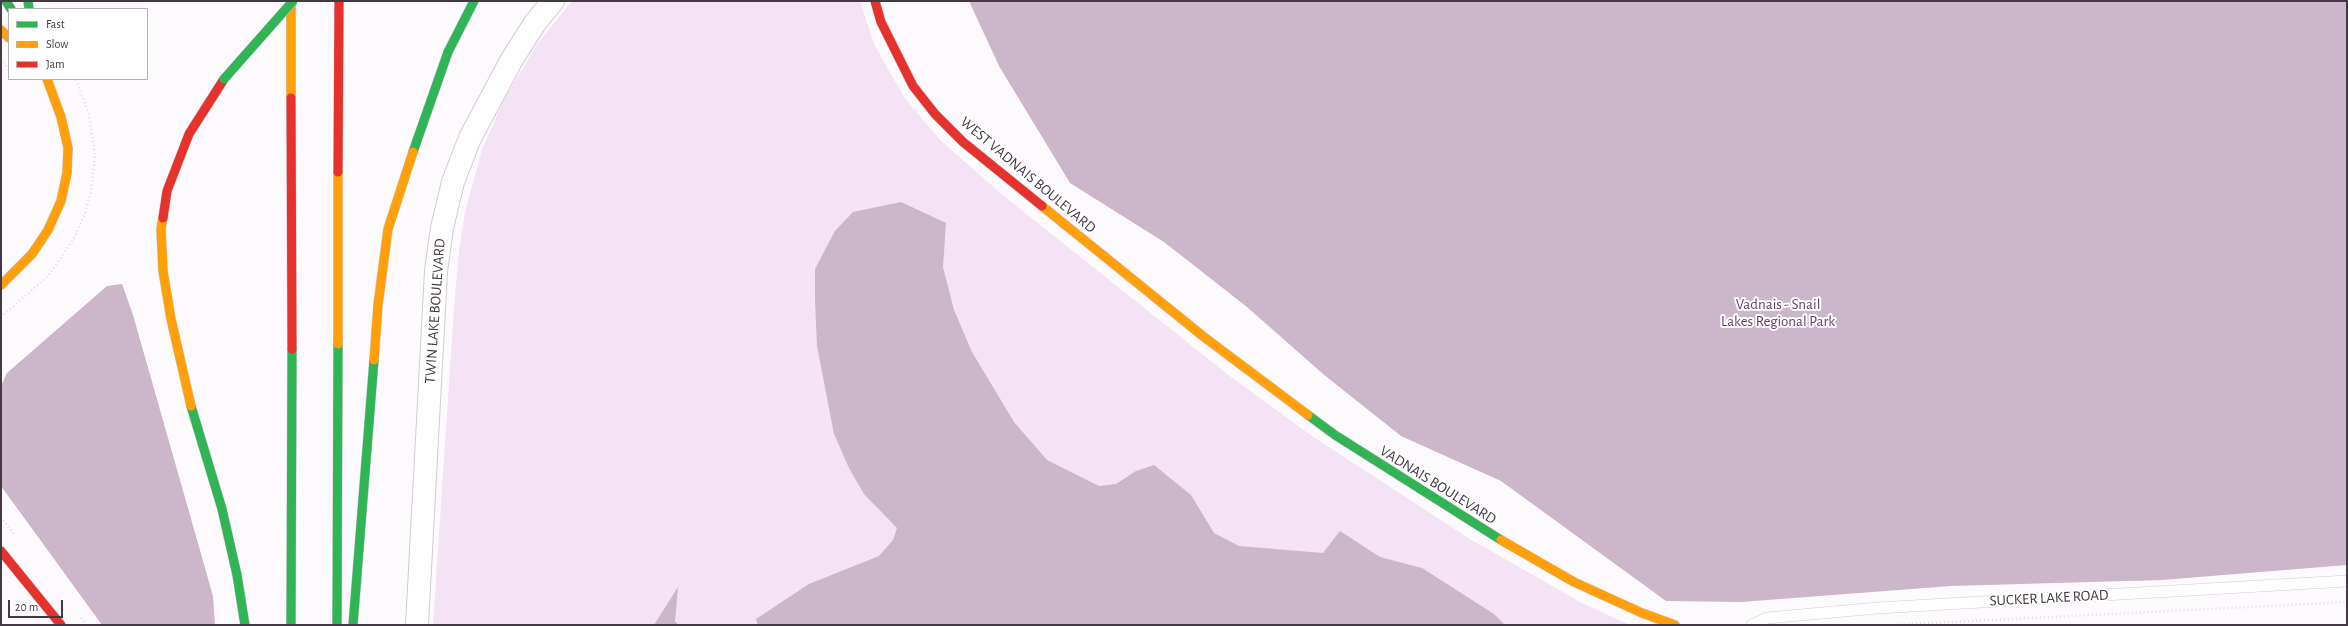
<!DOCTYPE html>
<html>
<head>
<meta charset="utf-8">
<style>
  body { margin:0 }
  #map { position:relative; width:2348px; height:626px; overflow:hidden; background:#fdfafd; font-family:"Alegreya Sans",sans-serif }
  canvas { display:block }
  .frame { position:absolute; inset:0; border:2px solid #423942; pointer-events:none }
  .legend { position:absolute; left:8px; top:8px; width:140px; height:72px; box-sizing:border-box; background:#fff; border:1px solid #b3b0b3; margin:0; padding:5px 7px; list-style:none; font-size:12px; color:#423942 }
  .legend li { display:flex; align-items:center; gap:8px; height:20px }
  .legend b { width:20px; border:1px solid #b3b0b3 }
  .scale { position:absolute; left:8px; top:600px; width:55px; height:18px; box-sizing:border-box; border:2px solid #423942; border-top:0; padding-left:5px; font-size:12px; line-height:14px; white-space:nowrap; color:#423942; -webkit-text-stroke:3px #fff; paint-order:stroke }
</style>
</head>
<body>
<div id="map">
<canvas width="2348" height="626"></canvas>
<div class="frame"></div>
<ul class="legend">
<li><b style="height:5px;background:#30b455"></b>Fast</li>
<li><b style="height:5px;background:#ff9f0a"></b>Slow</li>
<li><b style="height:5px;background:#e5322d"></b>Jam</li>
</ul>
<div class="scale">20 m</div>
</div>
<script>
const c = document.querySelector('canvas').getContext('2d');
c.lineJoin = 'round';
function fill(path, color) {
  c.fillStyle = color;
  c.fill(path, 'evenodd');
}
function poly(rows) {
  const path = new Path2D();
  for (const r of rows) {
    path.moveTo(r[0], r[1]);
    for (let i = 2; i < r.length; i += 2) path.lineTo(r[i], r[i + 1]);
  }
  return path;
}
function trace(path, color, width, dash) {
  c.strokeStyle = color;
  c.lineWidth = width;
  c.lineCap = dash ? 'butt' : 'round';
  c.setLineDash(dash || []);
  c.stroke(path);
}
function write(font, color, halo, rows, align = 'center') {
  c.font = font + ' "Alegreya Sans",sans-serif';
  c.lineWidth = 4;
  c.setLineDash([]);
  c.textBaseline = 'middle';
  c.strokeStyle = halo;
  c.fillStyle = color;
  for (const [text, x, y, turn = 0] of rows) {
    c.save();
    c.translate(x, y);
    c.rotate((+turn || 0) * Math.PI / 180);
    c.textAlign = isNaN(turn) ? turn : align;
    if (halo) c.strokeText(text, 0, 0);
    c.fillText(text, 0, 0);
    c.restore();
  }
}
fill(poly([
  [572,1,860,1,874,44,904,97,940,140,1004,196,1231,377,1312,436,1470,539,1582,603,1630,625,433,625,454,308,459,251,465,212,482,150,504,99,538,43]
]), '#f4e3f4');
fill(poly([
  [969,1,2347,1,2347,565,2162,580,1951,586,1741,602,1666,601,1501,481,1401,436,1323,374,1247,307,1164,242,1070,183,999,66],
  [901,202,946,223,943,267,954,310,972,352,1014,422,1047,460,1099,486,1116,484,1136,471,1154,465,1191,495,1214,533,1239,546,1323,553,1340,531,1380,557,1422,568,1494,614,1505,625,758,625,756,619,809,584,879,556,893,540,897,528,864,494,849,468,834,434,817,346,815,300,815,269,835,231,853,212],
  [122,284,133,315,213,596,215,625,102,625,1,486,1,386,7,373,107,286],
  [678,587,675,621,678,625,654,625]
]), '#cbb6ca');
const lane = poly([
  [1752,625,1767,618,1877,608,2347,581]
]);
const street = poly([
  [417,625,436,271,442,228,453,182,470,138,511,61,535,23,553,1]
]);
const fast = poly([
  [6,1,11,9],
  [28,1,29,9],
  [413,152,448,52,474,1],
  [191,406,222,509,237,575,245,625],
  [1308,415,1335,435,1501,540],
  [291,625,292,349],
  [337,625,338,344],
  [353,625,374,360]
]);
const slow = poly([
  [291,1,291,98],
  [1,30,9,38],
  [1042,206,1204,337,1308,415],
  [163,218,161,229,163,271,171,319,191,406],
  [1,285,32,254,48,230,61,201,67,173,68,148,61,117,47,79],
  [338,344,338,172],
  [374,360,378,305,388,229,413,152],
  [1501,540,1574,582,1642,613,1675,625]
]);
const jam = poly([
  [875,1,881,22,913,86,935,114,963,142,1042,206],
  [291,98,292,349],
  [338,172,339,1],
  [163,218,167,191,189,134,224,79],
  [1,551,61,625]
]);
trace(lane, '#d2ccd2', 12);
trace(street, '#d2ccd2', 24);
trace(fast, '#d2ccd2', 10);
trace(slow, '#d2ccd2', 10);
trace(jam, '#d2ccd2', 10);
trace(poly([
  [1,59,9,70],
  [1,317,48,276,75,237,85,213,91,192,95,155,89,115,76,79],
  [1,517,15,535],
  [81,618,86,625],
  [1892,625,2347,602]
]), '#deddde', 2.5, [1, 3]);
trace(lane, '#fffeff', 11);
trace(street, '#fffeff', 22);
trace(fast, '#30b455', 9);
trace(slow, '#ff9f0a', 9);
trace(jam, '#e5322d', 9);
const fastBridge = poly([
  [224,79,293,1]
]);
trace(fastBridge, '#d2ccd2', 10, []);
trace(fastBridge, '#30b455', 9);
write('15px', '#423942', '#fff', [
  ["WEST VADNAIS BOULEVARD",1028,175,40],
  ["TWIN LAKE BOULEVARD",435,311,-86],
  ["VADNAIS BOULEVARD",1438,485,32],
  ["SUCKER LAKE ROAD",2049,598,-3]
]);
write('15px', '#673f66', '#fff', [
  ["Vadnais - Snail",1778,304],
  ["Lakes Regional Park",1778,321]
]);
</script>
</body>
</html>
